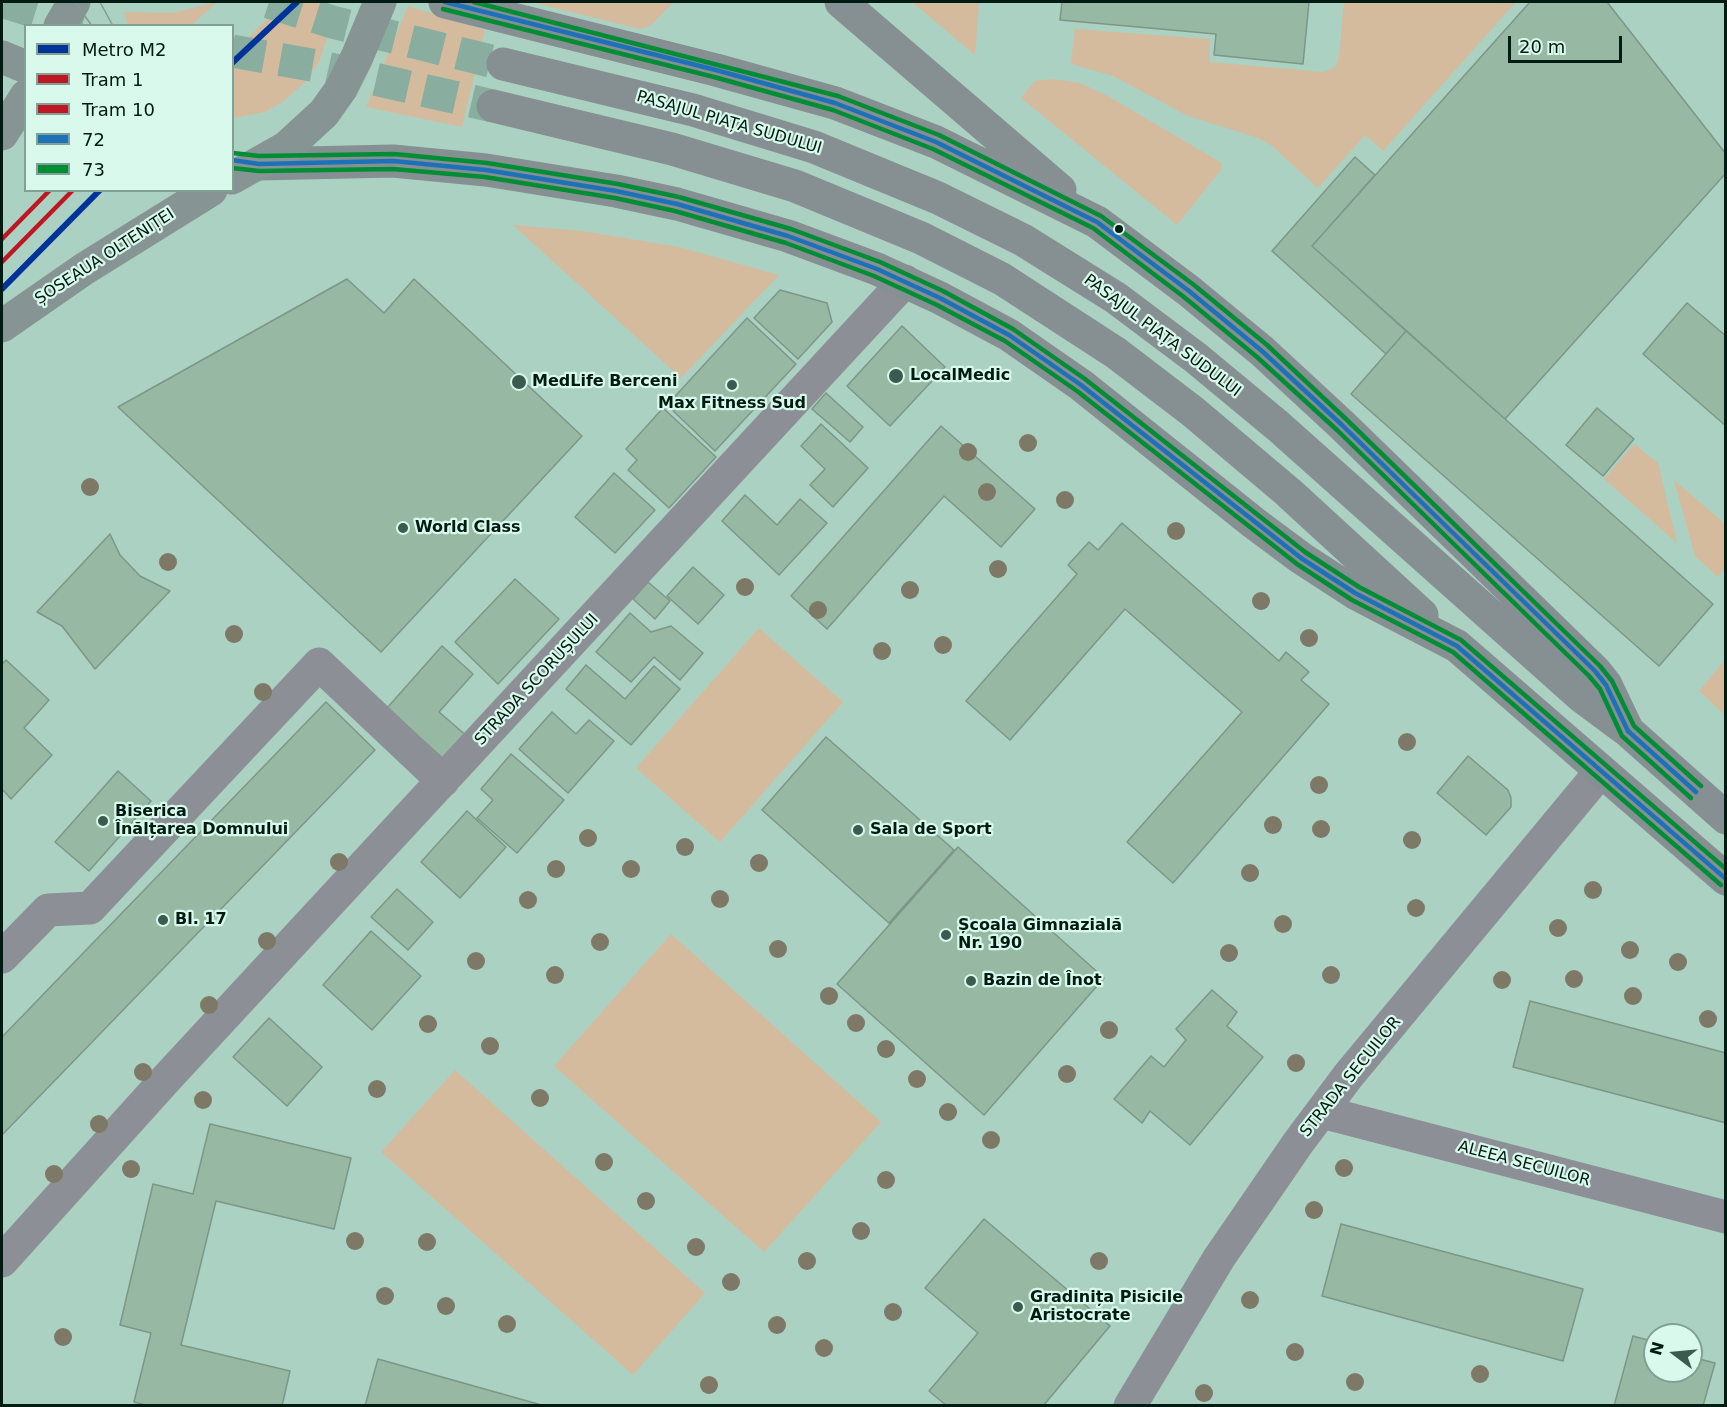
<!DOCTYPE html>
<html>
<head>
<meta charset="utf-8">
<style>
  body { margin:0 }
  #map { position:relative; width:1727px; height:1407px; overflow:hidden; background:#abd1c2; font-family:"DejaVu Sans",sans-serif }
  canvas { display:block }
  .frame { position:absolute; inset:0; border:3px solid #001b12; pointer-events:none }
  .legend { position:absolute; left:24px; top:24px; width:210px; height:168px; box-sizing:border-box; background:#d8f9eb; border:2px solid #82a094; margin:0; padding:8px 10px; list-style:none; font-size:18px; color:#001b12 }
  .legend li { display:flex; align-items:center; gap:12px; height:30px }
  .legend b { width:30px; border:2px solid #82a094 }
  .north { position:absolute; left:1643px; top:1323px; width:60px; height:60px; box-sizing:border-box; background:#d8f9eb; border:2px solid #82a094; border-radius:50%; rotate:286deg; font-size:16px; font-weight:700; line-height:24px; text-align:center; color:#001b12 }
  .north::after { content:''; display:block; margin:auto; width:21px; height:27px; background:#3c5b50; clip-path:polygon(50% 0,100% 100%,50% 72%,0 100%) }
  .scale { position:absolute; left:1508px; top:36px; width:114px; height:27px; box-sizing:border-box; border:3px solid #001b12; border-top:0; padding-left:8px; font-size:18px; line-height:21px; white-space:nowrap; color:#001b12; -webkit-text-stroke:4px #d8f9eb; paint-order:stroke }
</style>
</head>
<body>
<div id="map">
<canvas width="1727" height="1407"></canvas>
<div class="frame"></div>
<ul class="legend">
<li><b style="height:8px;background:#039"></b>Metro M2</li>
<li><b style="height:8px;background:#be1622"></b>Tram 1</li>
<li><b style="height:8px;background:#be1622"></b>Tram 10</li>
<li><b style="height:8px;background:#1d71b8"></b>72</li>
<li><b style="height:8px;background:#008d36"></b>73</li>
</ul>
<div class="north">N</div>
<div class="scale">20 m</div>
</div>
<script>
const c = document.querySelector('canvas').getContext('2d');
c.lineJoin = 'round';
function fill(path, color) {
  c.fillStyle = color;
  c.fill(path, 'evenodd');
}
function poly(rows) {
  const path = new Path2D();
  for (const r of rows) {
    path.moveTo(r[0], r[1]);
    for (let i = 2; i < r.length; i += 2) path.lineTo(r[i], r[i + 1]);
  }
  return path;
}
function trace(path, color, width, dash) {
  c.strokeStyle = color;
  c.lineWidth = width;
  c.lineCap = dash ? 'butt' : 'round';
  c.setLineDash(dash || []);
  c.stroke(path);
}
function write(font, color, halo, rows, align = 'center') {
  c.font = font + ' "DejaVu Sans",sans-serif';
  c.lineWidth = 4.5;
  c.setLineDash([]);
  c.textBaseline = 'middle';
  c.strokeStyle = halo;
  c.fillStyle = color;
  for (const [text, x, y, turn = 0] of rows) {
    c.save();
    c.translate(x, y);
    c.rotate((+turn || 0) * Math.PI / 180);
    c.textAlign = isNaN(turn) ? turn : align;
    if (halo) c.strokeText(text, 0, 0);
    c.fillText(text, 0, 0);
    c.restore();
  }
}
fill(poly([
  [217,2,192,25,127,25,124,12,172,13],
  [284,2,328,2,327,39,319,62,306,81,284,101,265,112,233,118,233,53],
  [531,2,674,2,650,26,640,29],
  [912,2,979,2,975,55],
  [1344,2,1516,2,1383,151,1365,135,1318,188,1272,146,1258,138,1188,116,1113,76,1071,64,1075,29,1210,39,1209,62,1324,72,1335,67,1339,57],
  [408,6,485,30,462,127,366,107],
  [1054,79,1080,83,1106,95,1222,163,1221,170,1177,225,1021,98,1035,81],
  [513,225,582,231,679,247,779,275,681,378],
  [1634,444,1658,463,1677,543,1604,479],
  [1674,480,1725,524,1725,569,1718,577,1695,556],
  [759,628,843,702,720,842,636,768],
  [1725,660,1725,715,1699,691],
  [671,934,881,1122,764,1252,554,1066],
  [455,1070,705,1293,633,1375,381,1152]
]), '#d5bb9e');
const building = poly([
  [1062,2,1309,2,1303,64,1214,55,1216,34,1060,20,1062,2],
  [1530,2,1607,2,1726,154,1726,173,1505,419,1312,246,1530,2],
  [1355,157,1375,175,1312,246,1406,331,1386,354,1272,251,1355,157],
  [347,279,384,313,414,279,582,436,381,652,118,407,347,279],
  [780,290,827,303,832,322,798,359,754,318,780,290],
  [1687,303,1726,336,1726,426,1643,354,1687,303],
  [747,318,796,364,715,451,667,405,747,318],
  [902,326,945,367,890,426,847,386,902,326],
  [1406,331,1713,604,1659,666,1351,394,1406,331],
  [826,393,863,427,850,442,812,409,826,393],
  [663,408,716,457,669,508,628,470,637,460,626,449,663,408],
  [1597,408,1634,439,1603,476,1566,445,1597,408],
  [821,424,868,468,833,507,810,485,825,469,801,446,821,424],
  [941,426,1035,509,1001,547,944,496,827,629,791,596,941,426],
  [614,473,655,510,615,553,575,517,614,473],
  [745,495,777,525,800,499,827,523,779,575,722,521,745,495],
  [1122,523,1279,661,1286,652,1309,672,1301,680,1329,704,1173,883,1127,842,1242,712,1125,609,1010,740,966,701,1077,574,1068,565,1089,542,1098,550,1122,523],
  [110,534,120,555,140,576,170,591,95,669,62,626,37,612,110,534],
  [693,567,724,595,698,624,667,596,693,567],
  [515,579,559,619,498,684,455,642,515,579],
  [648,582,670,601,655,619,633,599,648,582],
  [630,613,651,632,671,626,703,653,680,680,654,657,631,682,596,652,630,613],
  [442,646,473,674,439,712,468,737,446,761,387,708,442,646],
  [6,660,49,700,24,728,52,755,11,799,2,789,2,664,6,660],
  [586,665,625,699,654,666,680,689,631,745,566,689,586,665],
  [326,702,375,750,2,1135,2,1037,326,702],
  [552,712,576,734,589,720,614,741,568,793,519,749,552,712],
  [826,737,954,850,889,923,762,810,826,737],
  [511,754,564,800,517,853,477,818,493,800,481,789,511,754],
  [1468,756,1508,790,1511,798,1511,807,1486,835,1437,793,1468,756],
  [118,771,151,801,89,871,55,842,118,771],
  [467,811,506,847,460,898,421,862,467,811],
  [958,847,1104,978,984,1115,837,984,958,847],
  [397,889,433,922,408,950,371,917,397,889],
  [371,931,421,976,372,1030,323,985,371,931],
  [1212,990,1237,1012,1227,1026,1263,1057,1190,1145,1150,1111,1142,1123,1114,1099,1151,1056,1164,1067,1186,1040,1176,1029,1212,990],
  [1530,1001,1726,1053,1726,1123,1513,1067,1530,1001],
  [269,1018,322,1067,287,1106,233,1057,269,1018],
  [210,1124,351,1158,334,1229,216,1201,181,1345,290,1371,282,1406,149,1406,134,1402,151,1333,120,1325,153,1184,193,1194,210,1124],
  [984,1219,1110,1326,1043,1406,947,1406,929,1391,978,1333,925,1288,984,1219],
  [1341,1224,1583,1289,1563,1361,1322,1296,1341,1224],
  [1633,1336,1655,1342,1655,1371,1677,1374,1678,1371,1691,1371,1691,1357,1715,1363,1703,1406,1614,1406,1633,1336],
  [378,1359,545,1406,365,1406,378,1359]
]);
fill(building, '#97b9a4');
trace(building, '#7c9687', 1.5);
trace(poly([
  [4,2,82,26],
  [269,2,332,22,503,64],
  [232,51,317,66,493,106]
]), '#89ad9f', 33, [33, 16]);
trace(poly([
  [2,957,48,910,90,908,319,664,443,781],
  [1322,1112,1726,1217],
  [2,1261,167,1078,905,281]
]), '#8c9096', 33);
trace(poly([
  [1130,1406,1219,1258,1298,1143,1348,1076,1601,771]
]), '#8c9096', 33);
trace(poly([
  [445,2,716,70,835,103,936,142,1097,222,1189,291,1262,351,1342,425,1595,671,1606,685,1628,731,1726,818],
  [841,2,1060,190],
  [503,64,693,110,814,147,938,198,1023,240,1116,298,1196,358,1278,426,1581,696,1624,728],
  [493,106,672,149,795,186,921,238,1002,279,1116,353,1192,411,1288,492,1422,615],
  [259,164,393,161,486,170,616,191,677,204,788,236,877,269,940,298,1009,335,1081,385,1254,523,1301,558,1355,593,1457,646,1726,879]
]), '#869092', 33);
trace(poly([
  [60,26,74,2],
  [2,57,26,67],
  [2,134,26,96],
  [232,178,287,147,324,113,341,89,357,57,380,2],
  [2,326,84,269,211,190]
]), '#869494', 33);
trace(poly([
  [75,2,92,26],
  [100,2,113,26]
]), '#869a94', 1.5);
trace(poly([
  [445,2,716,70,835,103,936,142,1097,222,1189,291,1262,351,1342,425,1595,671,1606,685,1628,731,1696,792],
  [232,160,259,164,393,161,486,170,616,191,677,204,788,236,877,269,940,298,1009,335,1081,385,1301,558,1355,593,1457,646,1726,879]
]), '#1d71b8', 4.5);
trace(poly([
  [443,9,714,77,833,110,933,149,1093,228,1184,297,1257,357,1337,430,1589,676,1600,689,1622,736,1691,798],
  [232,168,259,171,393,169,485,177,615,198,675,211,786,243,874,276,937,305,1005,341,1077,391,1297,564,1352,600,1453,652,1721,885]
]), '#008d36', 4.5);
trace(poly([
  [474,2,838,96,939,135,1101,216,1194,285,1267,345,1347,420,1600,666,1612,681,1634,726,1701,786],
  [233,153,259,156,394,154,487,163,618,184,679,197,791,229,880,262,943,291,1013,329,1085,379,1305,552,1359,587,1461,640,1726,869]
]), '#008d36', 4.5);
trace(poly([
  [2,262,73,190]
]), '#be1622', 4.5);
trace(poly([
  [2,239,50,190]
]), '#be1622', 4.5);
trace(poly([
  [232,63,297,2],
  [2,289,100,190]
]), '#039', 6);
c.fillStyle = '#7e7866';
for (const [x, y] of [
  [1028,443],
  [968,452],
  [90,487],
  [987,492],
  [1065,500],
  [1176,531],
  [168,562],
  [998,569],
  [745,587],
  [910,590],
  [1261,601],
  [818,610],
  [234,634],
  [1309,638],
  [943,645],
  [882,651],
  [263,692],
  [1407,742],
  [1319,785],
  [1273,825],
  [1321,829],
  [588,838],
  [1412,840],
  [685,847],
  [339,862],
  [759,863],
  [556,869],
  [631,869],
  [1250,873],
  [1593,890],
  [720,899],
  [528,900],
  [1416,908],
  [1283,924],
  [1558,928],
  [267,941],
  [600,942],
  [778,949],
  [1630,950],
  [1229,953],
  [476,961],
  [1678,962],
  [555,975],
  [1331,975],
  [1574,979],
  [1502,980],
  [829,996],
  [1633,996],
  [209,1005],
  [1708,1019],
  [856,1023],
  [428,1024],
  [1109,1030],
  [490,1046],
  [886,1049],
  [1296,1063],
  [143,1072],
  [1067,1074],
  [917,1079],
  [377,1089],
  [540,1098],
  [203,1100],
  [948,1112],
  [99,1124],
  [991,1140],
  [604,1162],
  [1344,1168],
  [131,1169],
  [54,1174],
  [886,1180],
  [646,1201],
  [1314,1210],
  [861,1231],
  [355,1241],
  [427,1242],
  [696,1247],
  [807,1261],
  [1099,1261],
  [731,1282],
  [385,1296],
  [1250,1300],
  [446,1306],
  [893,1312],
  [507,1324],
  [777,1325],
  [63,1337],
  [824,1348],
  [1295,1352],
  [1480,1374],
  [1355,1382],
  [709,1385],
  [1204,1393]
]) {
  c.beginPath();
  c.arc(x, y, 9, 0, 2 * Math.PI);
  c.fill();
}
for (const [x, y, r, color] of [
  [1119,229,5,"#001b12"],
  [896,376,8,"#3c5b50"],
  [519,382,8,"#3c5b50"],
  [732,385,6,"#3c5b50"],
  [403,528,6,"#3c5b50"],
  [103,821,6,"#3c5b50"],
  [858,830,6,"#3c5b50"],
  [163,920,6,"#3c5b50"],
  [946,935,6,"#3c5b50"],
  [971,981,6,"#3c5b50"],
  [1018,1307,6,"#3c5b50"]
]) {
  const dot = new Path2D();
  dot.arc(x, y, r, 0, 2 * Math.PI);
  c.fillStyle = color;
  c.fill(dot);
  trace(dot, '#d8f9eb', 2);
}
write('16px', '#001b12', '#d8f9eb', [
  ["PASAJUL PIAȚA SUDULUI",729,123,16],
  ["ȘOSEAUA OLTENIȚEI",105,257,-33],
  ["PASAJUL PIAȚA SUDULUI",1162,336,37],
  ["STRADA SCORUȘULUI",537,680,-47],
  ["STRADA SECUILOR",1351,1077,-51],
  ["ALEEA SECUILOR",1524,1164,15]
]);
write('bold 16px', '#001b12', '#d8f9eb', [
  ["LocalMedic",910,376],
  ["MedLife Berceni",532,382],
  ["Max Fitness Sud",732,404,"center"],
  ["World Class",415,528],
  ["Biserica",115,812],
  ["Înălțarea Domnului",115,830],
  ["Sala de Sport",870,830],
  ["Bl. 17",175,920],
  ["Școala Gimnazială",958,926],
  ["Nr. 190",958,944],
  ["Bazin de Înot",983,981],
  ["Gradinița Pisicile",1030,1298],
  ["Aristocrate",1030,1316]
], 'left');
</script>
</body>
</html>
